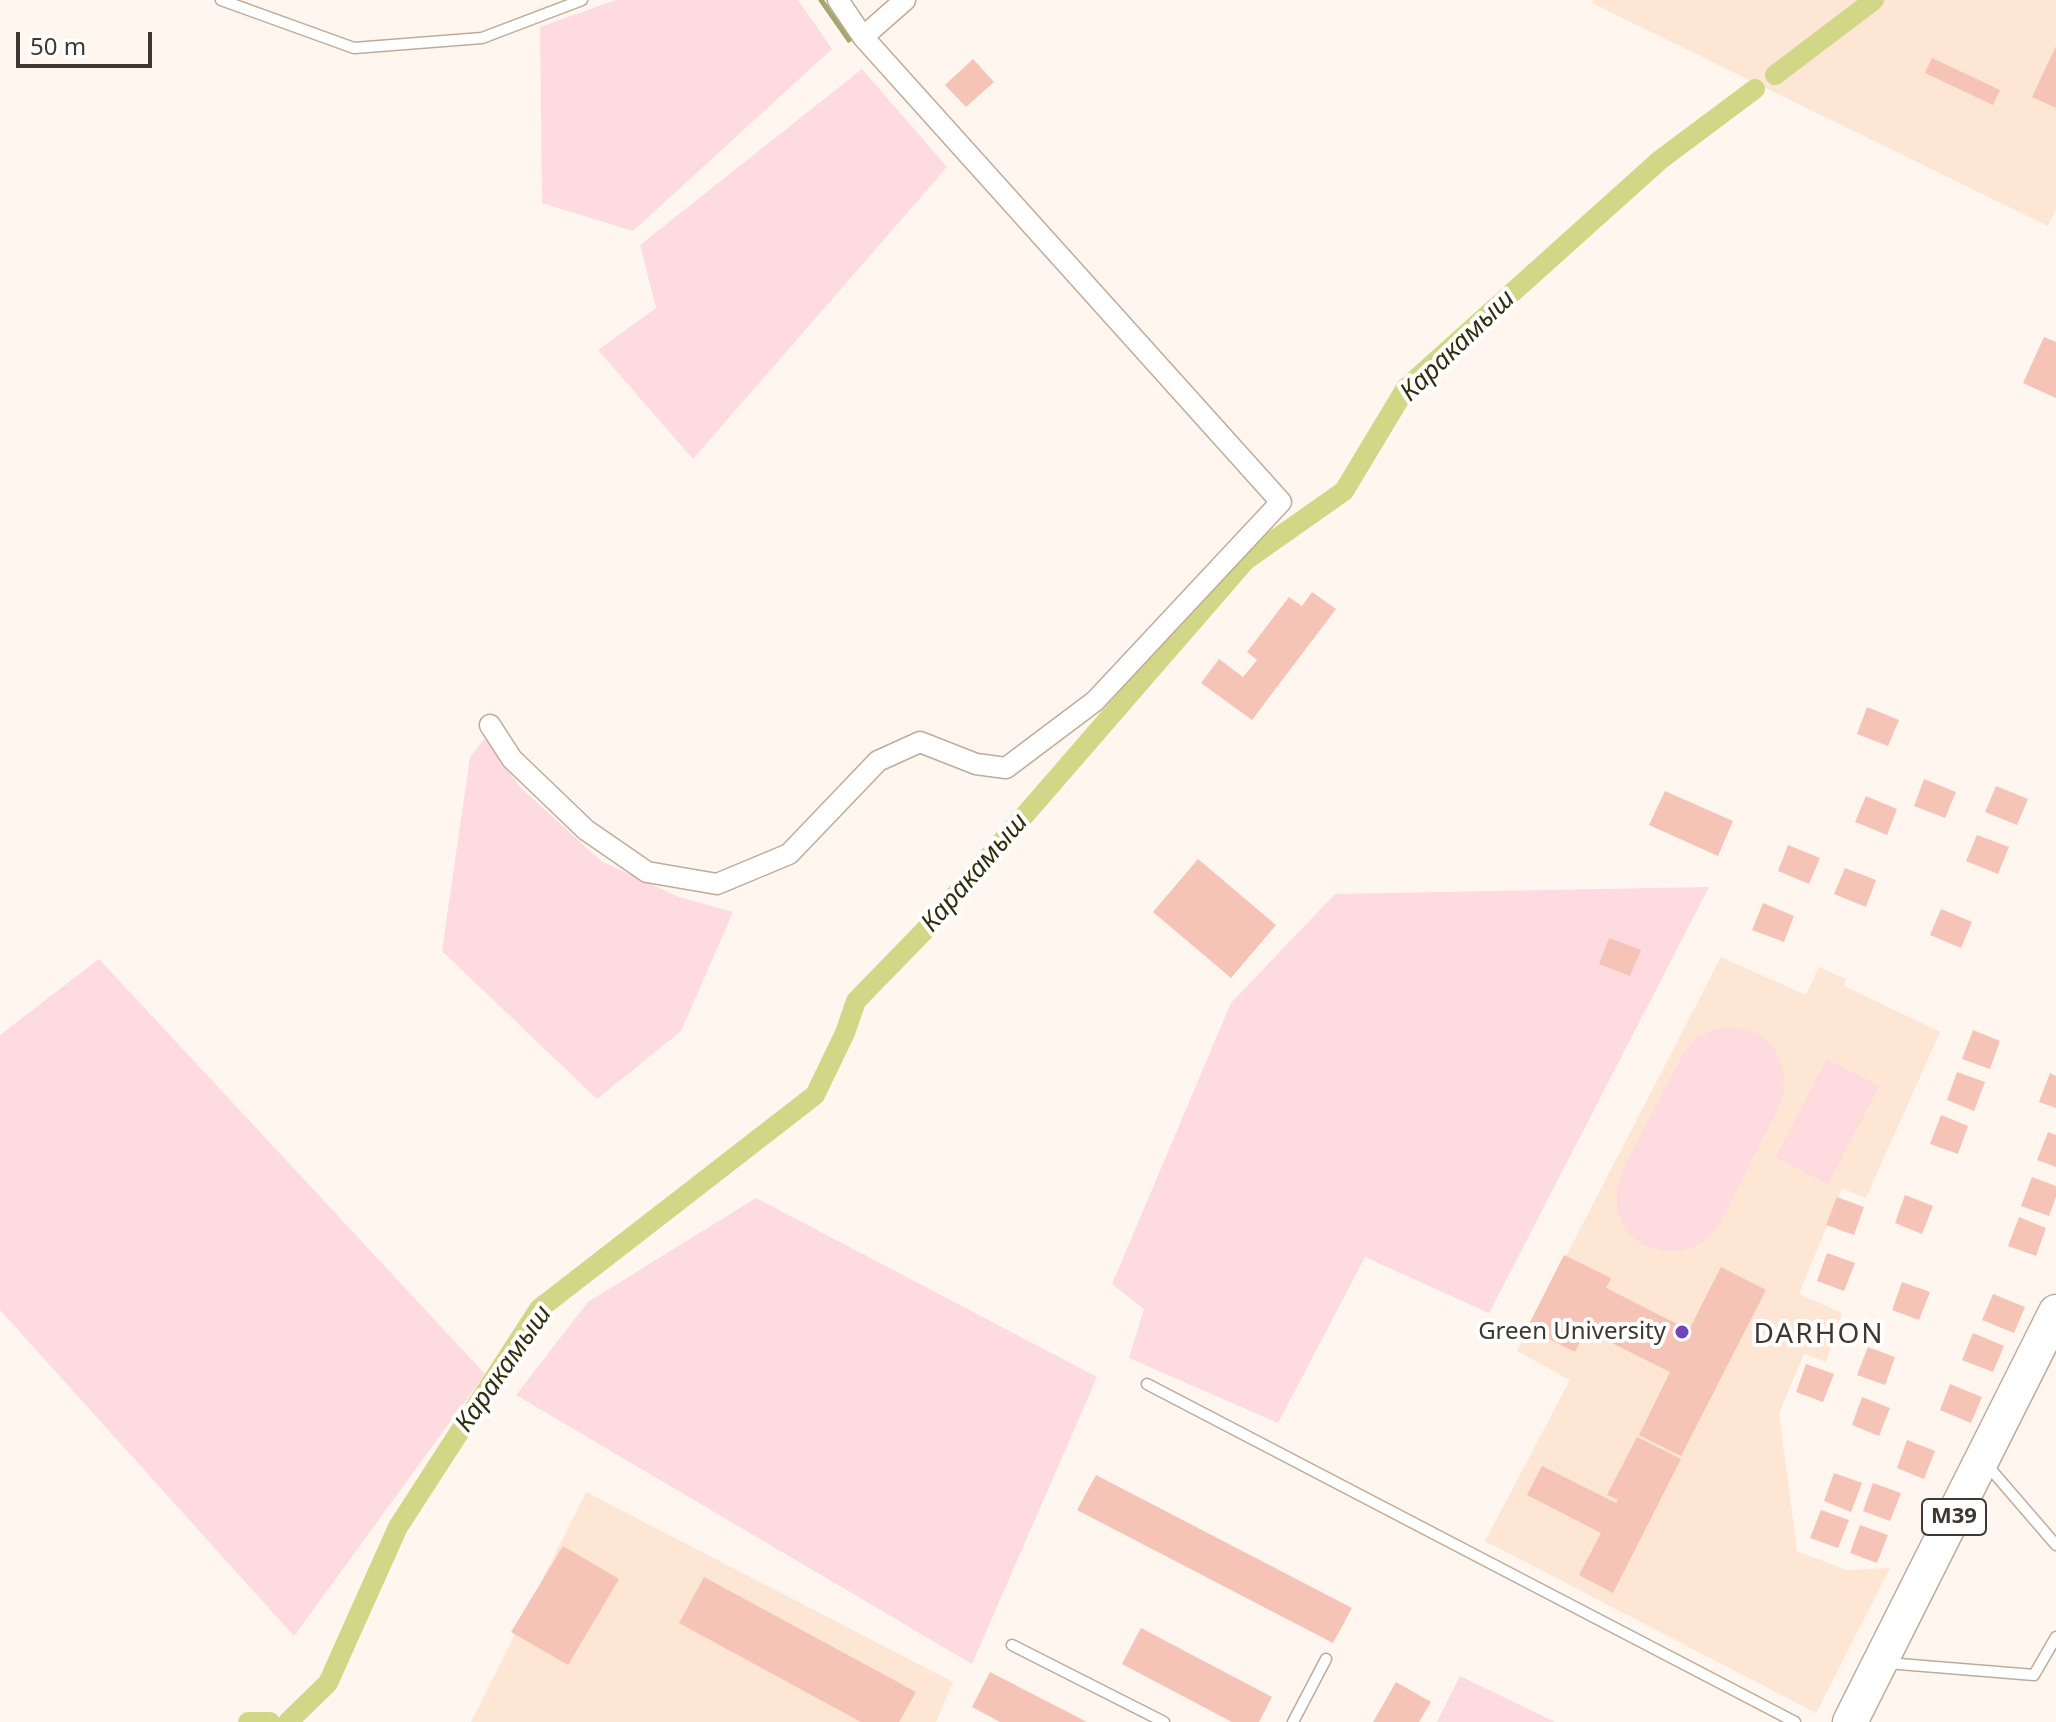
<!DOCTYPE html>
<html>
<head>
<meta charset="utf-8">
<style>
  body { margin:0 }
  #map { position:relative; width:2056px; height:1722px; overflow:hidden; background:#fff6ef; font-family:"Noto Sans",sans-serif }
  canvas { display:block }
  .scale { position:absolute; left:16px; top:32px; width:136px; height:36px; box-sizing:border-box; border:4px solid #403730; border-top:0; padding-left:10px; font-size:24px; line-height:28px; white-space:nowrap; color:#403730; -webkit-text-stroke:6px #fff; paint-order:stroke }
</style>
</head>
<body>
<div id="map">
<canvas width="2056" height="1722"></canvas>
<div class="scale">50 m</div>
</div>
<script>
const c = document.querySelector('canvas').getContext('2d');
c.lineJoin = 'round';
function fill(path, color) {
  c.fillStyle = color;
  c.fill(path, 'evenodd');
}
function poly(rows) {
  const path = new Path2D();
  for (const r of rows) {
    path.moveTo(r[0], r[1]);
    for (let i = 2; i < r.length; i += 2) path.lineTo(r[i], r[i + 1]);
  }
  return path;
}
function trace(path, color, width, dash) {
  c.strokeStyle = color;
  c.lineWidth = width;
  c.lineCap = dash ? 'butt' : 'round';
  c.setLineDash(dash || []);
  c.stroke(path);
}
function write(font, color, halo, rows, align = 'center') {
  c.font = font + ' "Noto Sans",sans-serif';
  c.lineWidth = 8;
  c.setLineDash([]);
  c.textBaseline = 'middle';
  c.strokeStyle = halo;
  c.fillStyle = color;
  for (const [text, x, y, turn = 0] of rows) {
    c.save();
    c.translate(x, y);
    c.rotate((+turn || 0) * Math.PI / 180);
    c.textAlign = isNaN(turn) ? turn : align;
    if (halo) c.strokeText(text, 0, 0);
    c.fillText(text, 0, 0);
    c.restore();
  }
}
fill(poly([
  [1593,0,2056,0,2056,209,2048,226,1592,3],
  [1721,957,1806,995,1819,967,1846,979,1844,986,1940,1032,1866,1198,1842,1188,1799,1294,1842,1313,1826,1362,1804,1354,1779,1413,1797,1551,1846,1570,1890,1568,1816,1713,1485,1541,1570,1380,1517,1351],
  [586,1492,953,1682,936,1722,471,1722]
]), '#fde6d4');
fill(poly([
  [616,0,798,0,832,49,633,231,542,203,540,27],
  [862,69,947,167,693,459,598,350,656,308,640,245],
  [485,738,520,787,601,861,679,897,733,912,681,1031,597,1099,442,951,470,757],
  [1709,887,1489,1313,1365,1257,1278,1423,1129,1358,1144,1309,1112,1284,1231,1003,1335,894],
  [99,959,485,1374,294,1636,0,1310,0,1035],
  [1719,1028,1739,1028,1760,1035,1775,1050,1783,1070,1784,1092,1776,1112,1717,1228,1702,1243,1682,1251,1661,1251,1641,1244,1625,1229,1617,1209,1617,1187,1624,1167,1684,1052,1699,1036],
  [1827,1059,1879,1086,1828,1184,1776,1157],
  [756,1198,1097,1377,972,1664,516,1395,588,1302],
  [1460,1676,1555,1722,1437,1722]
]), '#fedbde');
trace(poly([
  [821,0,849,40]
]), '#a6a76e', 5);
trace(poly([
  [1775,75,1874,0],
  [248,1722,270,1722],
  [288,1722,328,1683,398,1527,539,1309,815,1095,845,1033,856,1001,926,929,1246,560,1344,491,1406,388,1660,160,1755,89]
]), '#d2d788', 20);
fill(poly([
  [2056,46,2056,108,2032,97],
  [1932,58,2000,90,1993,105,1925,73],
  [973,59,994,82,966,107,945,85],
  [2044,337,2056,342,2056,398,2023,383],
  [1312,592,1336,609,1252,720,1201,683,1219,659,1243,677,1257,660,1247,652,1289,597,1302,606],
  [1867,707,1899,720,1888,746,1857,734],
  [1924,779,1956,792,1945,818,1914,806],
  [1996,786,2028,799,2017,825,1985,812],
  [1665,791,1733,821,1718,856,1649,825],
  [1866,796,1897,809,1887,835,1855,822],
  [1977,835,2009,847,1998,874,1966,861],
  [1788,845,1820,858,1809,884,1778,871],
  [1198,859,1276,925,1231,978,1153,912],
  [1845,868,1876,880,1866,907,1834,894],
  [1763,903,1794,916,1784,942,1752,930],
  [1941,909,1972,922,1961,948,1930,935],
  [1609,938,1641,950,1630,976,1599,964],
  [1973,1030,2000,1041,1990,1069,1962,1059],
  [1957,1072,1985,1082,1974,1111,1947,1100],
  [2050,1073,2056,1076,2056,1108,2039,1102],
  [1941,1115,1968,1126,1958,1154,1930,1144],
  [2048,1132,2056,1135,2056,1167,2037,1160],
  [2032,1177,2056,1186,2056,1197,2049,1216,2021,1206],
  [1905,1195,1933,1206,1922,1234,1895,1223],
  [1837,1197,1864,1207,1854,1235,1826,1225],
  [2019,1217,2046,1228,2036,1256,2008,1246],
  [1827,1253,1855,1263,1844,1291,1817,1281],
  [1564,1255,1611,1278,1606,1288,1689,1330,1721,1267,1766,1290,1681,1456,1639,1435,1670,1372,1586,1330,1575,1352,1527,1328],
  [1902,1282,1930,1292,1919,1320,1892,1310],
  [1993,1294,2025,1307,2014,1333,1982,1320],
  [1973,1333,2004,1346,1993,1372,1962,1360],
  [1868,1347,1895,1357,1885,1385,1857,1375],
  [1806,1364,1834,1374,1823,1402,1796,1392],
  [1950,1384,1982,1397,1971,1423,1940,1410],
  [1862,1397,1890,1408,1879,1436,1852,1425],
  [1637,1437,1681,1459,1613,1593,1579,1575,1601,1533,1527,1495,1542,1466,1616,1503,1618,1500,1607,1495],
  [1907,1440,1935,1451,1924,1479,1897,1468],
  [1834,1473,1862,1483,1851,1512,1824,1501],
  [1096,1475,1352,1608,1333,1643,1077,1510],
  [1873,1483,1901,1493,1890,1521,1863,1511],
  [1821,1510,1849,1520,1838,1548,1810,1538],
  [1860,1525,1888,1535,1877,1563,1850,1553],
  [563,1546,619,1579,568,1665,511,1632],
  [704,1577,916,1692,899,1722,861,1722,679,1623],
  [1141,1628,1272,1697,1259,1722,1232,1722,1122,1664],
  [990,1672,1087,1722,1000,1722,972,1707],
  [1396,1682,1431,1702,1419,1722,1373,1722]
]), '#f6c4b6');
const service = poly([
  [221,0,354,48,482,38,582,0],
  [1147,1384,1795,1722],
  [1987,1465,2056,1545],
  [1012,1645,1164,1722],
  [1887,1663,2034,1675,2056,1637],
  [1293,1722,1326,1659]
]);
const minor = poly([
  [863,37,905,0],
  [490,725,512,759,586,830,647,872,717,884,789,854,878,761,920,742,976,764,1006,768,1095,701,1281,502,863,37,838,0]
]);
const trunk = poly([
  [1850,1722,2056,1312]
]);
trace(service, '#c0ab9a', 13);
trace(minor, '#c0ab9a', 23);
trace(trunk, '#c0ab9a', 37);
trace(service, '#fff', 10);
trace(minor, '#fff', 20);
trace(trunk, '#fff', 34);
for (const [x, y, r, color] of [
  [1682,1332,8,"#7144bc"]
]) {
  const dot = new Path2D();
  dot.arc(x, y, r, 0, 2 * Math.PI);
  c.fillStyle = color;
  c.fill(dot);
  trace(dot, '#fff', 3);
}
for (const [x, y, w] of [
  [1954,1517,64]
]) {
  const box = new Path2D();
  box.roundRect(x - w / 2, y - 18, w, 36, 6);
  c.fillStyle = '#fff';
  c.fill(box);
  trace(box, '#403730', 2);
}
write('bold 22px', '#403730', null, [
  ["M39",1954,1517]
]);
write('24px', '#403730', '#fff', [
  ["Green University",1666,1332]
], 'right');
write('italic 26px', '#2f300d', '#fff', [
  ["Каракамыш",1458,346,-44],
  ["Каракамыш",975,873,-49],
  ["Каракамыш",504,1369,-55]
]);
c.letterSpacing = '2px';
write('28px', '#403730', '#fff', [
  ["DARHON",1819,1335]
]);
c.letterSpacing = '0px';
</script>
</body>
</html>
